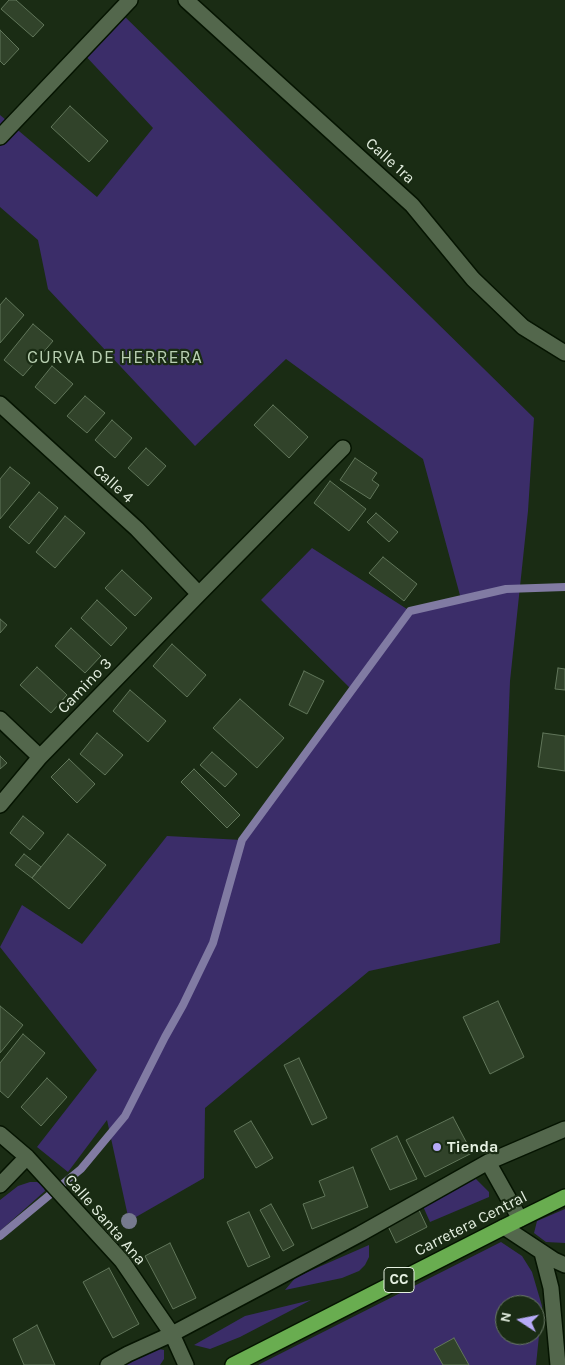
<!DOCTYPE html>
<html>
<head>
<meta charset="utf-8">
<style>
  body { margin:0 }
  #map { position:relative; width:565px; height:1365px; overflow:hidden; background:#1a2c14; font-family:Karla,sans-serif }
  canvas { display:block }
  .north { position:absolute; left:495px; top:1295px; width:50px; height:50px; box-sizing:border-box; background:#1a2c14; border:1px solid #6b7a66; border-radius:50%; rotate:281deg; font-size:14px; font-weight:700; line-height:20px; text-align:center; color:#e5f0e1 }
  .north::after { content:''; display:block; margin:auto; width:18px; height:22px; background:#b7abf8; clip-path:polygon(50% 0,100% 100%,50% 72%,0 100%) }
</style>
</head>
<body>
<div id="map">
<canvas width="565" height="1365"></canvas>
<div class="north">N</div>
</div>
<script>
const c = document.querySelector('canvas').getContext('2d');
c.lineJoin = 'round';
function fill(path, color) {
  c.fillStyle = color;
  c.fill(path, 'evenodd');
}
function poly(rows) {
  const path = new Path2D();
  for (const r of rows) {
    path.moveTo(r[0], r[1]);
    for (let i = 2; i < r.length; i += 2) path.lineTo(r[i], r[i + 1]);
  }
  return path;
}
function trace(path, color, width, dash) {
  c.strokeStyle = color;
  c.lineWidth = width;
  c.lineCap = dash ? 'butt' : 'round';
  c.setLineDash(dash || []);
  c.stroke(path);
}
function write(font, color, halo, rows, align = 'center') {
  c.font = font + ' Karla,sans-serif';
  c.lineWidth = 4.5;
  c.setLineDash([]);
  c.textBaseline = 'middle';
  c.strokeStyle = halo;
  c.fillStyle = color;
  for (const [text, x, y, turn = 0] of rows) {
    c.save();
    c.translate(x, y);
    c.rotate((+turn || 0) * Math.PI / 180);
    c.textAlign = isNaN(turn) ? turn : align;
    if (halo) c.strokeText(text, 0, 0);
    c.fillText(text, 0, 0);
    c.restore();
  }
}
fill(poly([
  [119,11,534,418,528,511,510,681,500,943,369,971,205,1108,204,1178,129,1221,107,1120,68,1172,37,1147,97,1070,0,947,22,905,82,944,167,836,242,840,352,690,261,600,312,548,410,611,461,599,423,459,286,359,195,446,48,289,38,240,0,207,0,115,97,197,153,128,81,51],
  [474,1177,489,1192,489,1197,430,1222,422,1204],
  [30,1182,37,1182,43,1185,45,1191,0,1231,0,1200,18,1186],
  [565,1209,565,1243,546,1242,534,1233,537,1221],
  [501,1242,522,1256,532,1272,542,1306,536,1365,258,1365],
  [505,1305,535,1305,535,1335,505,1335],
  [369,1245,369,1257,365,1265,359,1271,342,1278,285,1290,296,1277],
  [311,1300,240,1337,210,1349,194,1345,245,1316],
  [159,1349,164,1350,164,1359,160,1365,126,1365,147,1353]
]), '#3b2d69');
trace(poly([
  [0,1236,81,1169,125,1116,165,1037,183,1005,213,943,242,840,410,611,506,589,565,587]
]), '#817ba3', 8);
const building = poly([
  [9,0,16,0,44,25,33,37,1,9,9,0],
  [0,30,19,49,4,65,0,61,0,30],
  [70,106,108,141,89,162,51,127,70,106],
  [6,298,24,315,0,343,0,305,6,298],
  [33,324,53,341,23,376,4,360,33,324],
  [52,366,73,384,55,404,35,387,52,366],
  [85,396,105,413,87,433,67,416,85,396],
  [273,405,308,437,289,458,254,425,273,405],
  [112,420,132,438,115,458,95,440,112,420],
  [146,448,166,466,148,486,128,468,146,448],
  [355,458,377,473,372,480,379,485,370,499,340,480,355,458],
  [10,467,30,483,0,519,0,479,10,467],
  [330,481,366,509,349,531,314,503,330,481],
  [39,492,58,508,29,544,9,527,39,492],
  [376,513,398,532,389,542,367,522,376,513],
  [65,516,85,533,55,568,36,552,65,516],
  [383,557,417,584,404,601,369,573,383,557],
  [122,570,152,598,135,616,105,588,122,570],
  [97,600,127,628,111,646,81,618,97,600],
  [0,619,7,625,0,633,0,619],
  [71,628,101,656,85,673,55,646,71,628],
  [172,644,206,675,187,697,153,666,172,644],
  [37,667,67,695,51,713,20,685,37,667],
  [558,668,565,669,565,690,555,689,558,668],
  [304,671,324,681,307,714,289,705,304,671],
  [130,690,166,721,148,742,113,711,130,690],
  [240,699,284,738,257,768,213,728,240,699],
  [97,733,123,755,105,775,80,754,97,733],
  [543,733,565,736,565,771,538,767,543,733],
  [212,752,237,774,225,787,200,765,212,752],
  [0,756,7,763,0,769,0,756],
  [69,759,95,784,77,803,51,777,69,759],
  [194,769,240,815,227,828,181,782,194,769],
  [23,816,44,833,30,850,10,833,23,816],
  [68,834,106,865,69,909,32,878,68,834],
  [24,854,41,867,32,878,15,865,24,854],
  [498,1001,524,1057,490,1074,463,1017,498,1001],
  [0,1006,23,1025,0,1053,0,1006],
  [23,1034,45,1053,8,1098,0,1091,0,1063,23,1034],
  [299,1058,327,1118,312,1125,284,1065,299,1058],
  [47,1078,67,1097,41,1126,21,1107,47,1078],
  [453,1117,472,1153,425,1177,406,1140,453,1117],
  [251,1121,273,1158,256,1168,234,1131,251,1121],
  [397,1136,417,1179,390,1190,371,1149,397,1136],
  [353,1167,368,1207,312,1229,303,1204,325,1196,319,1181,353,1167],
  [271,1204,294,1245,283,1251,260,1210,271,1204],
  [418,1208,427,1227,396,1243,387,1224,418,1208],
  [249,1212,270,1257,248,1267,227,1222,249,1212],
  [170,1243,196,1298,173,1309,145,1256,170,1243],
  [109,1268,139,1324,113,1338,83,1282,109,1268],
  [37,1325,55,1365,24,1365,13,1339,37,1325],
  [454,1338,469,1365,443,1365,434,1349,454,1338]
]);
fill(building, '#31432a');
trace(building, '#61765a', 1);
const minor = poly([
  [186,0,412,205,473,279,523,327,565,353],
  [0,137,130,0],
  [0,404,137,529,199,594],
  [0,719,40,757],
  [0,805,40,757,199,594,343,448],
  [0,1134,27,1157,122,1261,172,1334,186,1365],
  [488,1162,520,1219],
  [0,1185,27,1157],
  [504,1227,554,1260,565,1265],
  [542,1253,551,1288,558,1365],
  [108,1365,128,1354,172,1334,360,1234,488,1162,565,1129]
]);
const highway = poly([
  [233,1365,504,1227,565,1197]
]);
trace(minor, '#051401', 18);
trace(highway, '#051401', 18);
trace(minor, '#53674c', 15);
trace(highway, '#69ad50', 15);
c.fillStyle = '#767a8e';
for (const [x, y] of [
  [129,1221]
]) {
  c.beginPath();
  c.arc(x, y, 8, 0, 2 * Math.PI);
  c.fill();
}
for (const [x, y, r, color] of [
  [437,1147,5,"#b7abf8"]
]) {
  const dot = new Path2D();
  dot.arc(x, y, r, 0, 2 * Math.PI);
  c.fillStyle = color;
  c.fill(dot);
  trace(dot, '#1a2c14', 2);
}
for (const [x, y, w] of [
  [399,1280,30]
]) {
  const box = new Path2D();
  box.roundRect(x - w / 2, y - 12.5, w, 25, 4);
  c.fillStyle = '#1a2c14';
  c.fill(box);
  trace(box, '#e5f0e1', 1);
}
write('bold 15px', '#e5f0e1', null, [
  ["CC",399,1280]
]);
write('16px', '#e5f0e1', '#1a2c14', [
  ["Calle 1ra",390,161,42],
  ["Calle 4",113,484,42],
  ["Camino 3",85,686,-46],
  ["Calle Santa Ana",105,1220,49],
  ["Carretera Central",471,1224,-27]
]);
write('bold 16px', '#e5f0e1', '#1a2c14', [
  ["Tienda",447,1147]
], 'left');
c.letterSpacing = '1px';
write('18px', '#b8cfb1', '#1a2c14', [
  ["CURVA DE HERRERA",115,358]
]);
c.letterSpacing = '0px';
</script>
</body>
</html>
